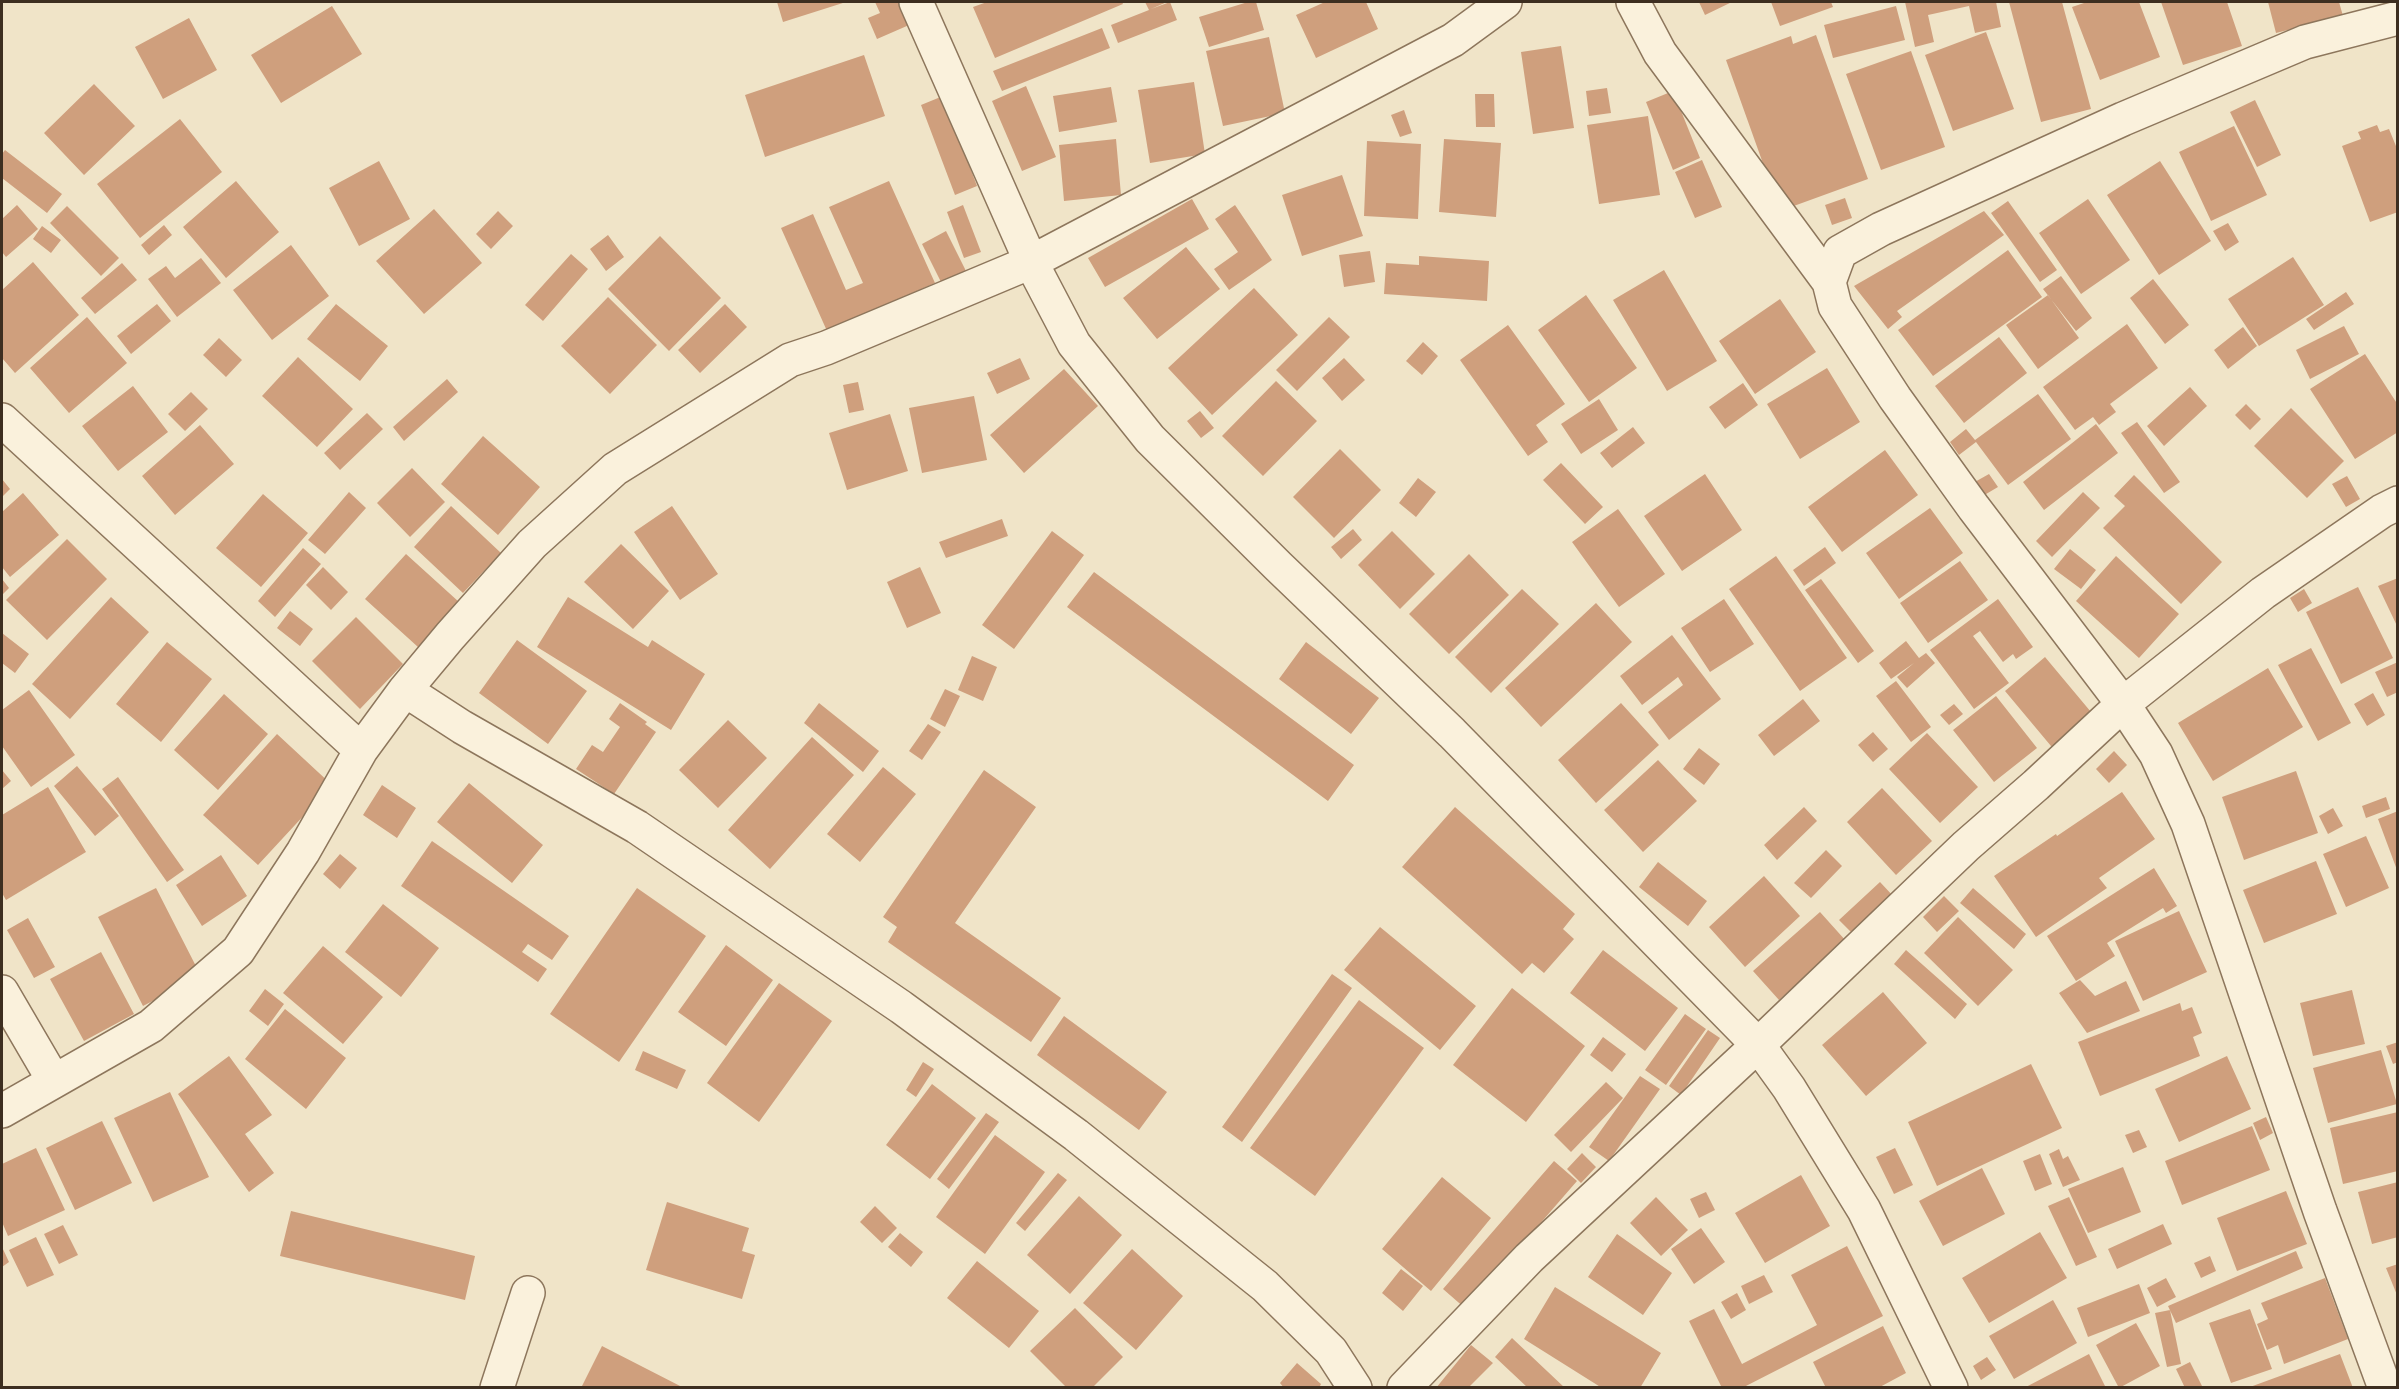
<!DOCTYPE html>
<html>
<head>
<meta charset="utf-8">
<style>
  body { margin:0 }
  #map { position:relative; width:2399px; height:1389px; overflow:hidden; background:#f0e4c8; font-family:Merriweather,serif }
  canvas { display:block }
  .frame { position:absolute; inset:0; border:3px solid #3d2e20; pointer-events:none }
</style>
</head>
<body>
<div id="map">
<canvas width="2399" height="1389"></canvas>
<div class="frame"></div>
</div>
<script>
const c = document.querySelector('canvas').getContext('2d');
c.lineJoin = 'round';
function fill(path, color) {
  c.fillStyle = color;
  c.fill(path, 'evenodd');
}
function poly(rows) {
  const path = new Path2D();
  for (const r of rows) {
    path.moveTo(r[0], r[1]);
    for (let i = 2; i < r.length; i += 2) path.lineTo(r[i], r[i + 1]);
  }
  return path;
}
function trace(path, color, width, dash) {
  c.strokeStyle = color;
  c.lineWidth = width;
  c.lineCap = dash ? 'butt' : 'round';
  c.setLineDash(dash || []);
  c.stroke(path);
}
fill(poly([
  [777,2,846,2,783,22],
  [875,2,907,2,916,22,877,39,868,18,880,13],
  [987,2,1122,2,1123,4,995,58,973,7],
  [1145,2,1167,2,1151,9,1170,2,1177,20,1118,43,1111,25,1149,10],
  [1248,2,1256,2,1264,30,1209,47,1199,17],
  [1325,2,1366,2,1378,29,1316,58,1296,15],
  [1699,2,1732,2,1705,15],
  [1771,2,1831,2,1833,7,1780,26],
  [1905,2,1996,2,2001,27,1975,33,1969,6,1928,15,1934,42,1915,47],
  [2009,2,2062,2,2091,109,2041,122],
  [2087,2,2139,2,2160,57,2100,80,2072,7],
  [2161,2,2227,2,2242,46,2183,65],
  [2268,2,2339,2,2343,16,2276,33],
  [332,6,362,54,281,103,251,55],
  [1896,6,1905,40,1833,58,1824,25],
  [189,18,217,70,163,99,135,47],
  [1102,28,1110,48,1002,91,993,71],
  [1986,32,2014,109,1953,131,1925,55],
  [1816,35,1868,179,1780,211,1726,60,1791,36,1793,44],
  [1269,37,1285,113,1223,126,1206,51],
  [1561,46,1574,128,1533,134,1521,52],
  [1911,51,1945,147,1881,170,1846,74],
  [864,55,885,116,765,157,745,95],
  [1194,82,1205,154,1150,163,1138,90],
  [94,84,135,126,84,175,44,133],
  [1026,86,1056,157,1022,171,992,101],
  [1111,87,1117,122,1059,132,1053,96],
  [1607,88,1611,113,1589,116,1586,91],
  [1673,91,1700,158,1673,170,1646,102],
  [1475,94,1494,94,1495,127,1476,127],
  [943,96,977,186,955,195,921,105],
  [2255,100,2281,155,2257,167,2230,112],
  [1404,110,1412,133,1400,137,1391,115],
  [1648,116,1660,195,1599,204,1587,125],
  [180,119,222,172,140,238,97,184],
  [2377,125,2380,132,2389,129,2398,151,2398,212,2370,222,2342,146,2361,139,2358,132],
  [2234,126,2267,195,2211,221,2179,152],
  [1116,139,1121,195,1064,201,1059,145],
  [1444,139,1501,143,1496,217,1439,212],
  [1367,141,1421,144,1418,219,1364,216],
  [5,150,62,194,47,213,2,178,2,154],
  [1702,160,1722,207,1695,218,1675,172],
  [379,161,410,219,359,246,329,188],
  [2160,161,2211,241,2159,275,2107,195],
  [1342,175,1363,236,1302,256,1282,195],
  [236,181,279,232,226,278,183,227],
  [889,181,935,283,827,331,781,228,813,214,846,290,863,283,829,207],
  [1845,198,1852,218,1832,225,1825,205],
  [1192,199,1209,229,1105,287,1088,258],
  [2088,199,2130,260,2081,294,2039,233],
  [2008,201,2057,270,2040,282,1991,213],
  [17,205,38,229,6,257,2,252,2,219],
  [963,205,981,252,964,258,947,212],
  [1235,205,1272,260,1229,290,1214,269,1238,252,1215,219],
  [67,206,119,258,101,276,50,223],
  [434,209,482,263,424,314,376,261],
  [498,211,513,226,491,249,476,234],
  [1984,211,2004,235,1897,311,1902,317,1888,329,1854,286],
  [2228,223,2239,242,2225,251,2213,231],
  [164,225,172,235,149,255,141,245],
  [42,226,61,240,51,253,33,239],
  [946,231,967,273,943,286,922,244],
  [608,235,624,257,606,271,590,249],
  [660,236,721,298,669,351,608,289],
  [291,245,329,296,272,340,233,290],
  [1186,247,1220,289,1157,339,1123,298],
  [2008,250,2042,297,1933,376,1898,330],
  [1370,251,1375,282,1344,287,1339,255],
  [571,254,588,269,543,321,525,305],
  [1419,256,1489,261,1487,301,1384,294,1386,263,1419,265],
  [2293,257,2324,305,2259,346,2228,299],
  [201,258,221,283,177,317,148,279,166,266,175,278],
  [33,262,79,315,15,373,2,358,2,290],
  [122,263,137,280,95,314,81,298],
  [1664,270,1717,361,1667,391,1613,300],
  [2061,276,2092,318,2076,331,2043,289],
  [2153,279,2189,325,2165,344,2130,298],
  [1254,288,1298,335,1212,415,1168,368],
  [2346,292,2354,304,2314,330,2306,319],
  [1586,295,1637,368,1589,402,1538,330],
  [2048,295,2079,338,2038,369,2006,325],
  [608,297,657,345,610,394,561,346],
  [1780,299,1816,352,1755,394,1719,341],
  [157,304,171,321,131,354,117,336],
  [336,304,388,346,360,381,307,339],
  [725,304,747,327,700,373,678,350],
  [87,317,127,363,69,413,30,368],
  [1329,317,1350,337,1297,391,1276,370],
  [2127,324,2158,368,2110,404,2116,412,2099,425,2093,417,2075,430,2043,387],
  [1508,325,1565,404,1536,425,1548,442,1528,456,1460,360],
  [2344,326,2359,354,2310,379,2296,350],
  [2243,327,2257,346,2228,369,2214,350],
  [1999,337,2027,373,1964,423,1935,386],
  [219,338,242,360,226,377,203,355],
  [1423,342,1438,356,1422,375,1406,361],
  [2365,354,2398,405,2398,432,2355,459,2310,389],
  [298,357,353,409,317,447,262,396],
  [1020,358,1030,379,997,394,987,373],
  [1344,358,1365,380,1342,401,1322,378],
  [1827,368,1860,422,1800,459,1767,404],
  [1064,369,1098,406,1024,473,990,435],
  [447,379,458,392,404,441,393,427],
  [1276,381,1317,421,1263,476,1222,436],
  [858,382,864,410,849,413,843,385],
  [1743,383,1758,405,1725,429,1709,407],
  [133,386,168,432,118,471,82,426],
  [2190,387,2207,406,2164,446,2147,426],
  [191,392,208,409,185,431,168,414],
  [2038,394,2071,439,2008,485,1976,442,1959,455,1950,442,1966,429,1975,440],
  [974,396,987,460,922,473,909,408],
  [1599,399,1618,430,1581,454,1561,424],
  [2246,404,2261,419,2250,430,2235,415],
  [2291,408,2344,461,2307,498,2254,446],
  [1200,411,1214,428,1201,438,1187,421],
  [367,413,383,429,340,470,324,453],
  [890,414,908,471,847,490,829,433],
  [2137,422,2180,482,2164,493,2121,433],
  [2096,424,2118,453,2044,510,2023,482],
  [200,425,234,464,175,515,142,476],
  [1633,427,1645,443,1612,468,1600,453],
  [483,436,540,487,498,535,441,484],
  [1340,449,1381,490,1334,538,1293,497],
  [1885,450,1918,495,1842,552,1808,507],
  [1561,463,1603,507,1585,524,1543,480],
  [412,468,445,502,410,537,377,503],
  [1705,474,1742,530,1682,571,1644,516],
  [1989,474,1998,487,1981,497,1973,483],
  [2134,475,2222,562,2181,604,2103,528,2125,506,2114,496],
  [2347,476,2360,499,2346,507,2332,484],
  [1418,478,1436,492,1416,517,1399,503],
  [2,479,10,489,2,497],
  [349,492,366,508,325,554,308,540],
  [2083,492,2100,508,2052,557,2036,541],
  [23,493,59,535,10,577,2,567,2,512],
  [263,494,308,533,261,587,216,548],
  [451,506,501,553,463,593,414,547],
  [672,506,718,574,680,600,634,532],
  [1930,508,1963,553,1899,599,1866,553],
  [1618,509,1665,574,1619,607,1572,542],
  [1002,519,1008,536,946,558,939,542],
  [1353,529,1362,540,1341,559,1331,547],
  [1052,531,1084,555,1014,649,982,625],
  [1392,531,1435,574,1400,609,1358,565],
  [67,539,107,579,47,640,6,600],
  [621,544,669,591,633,629,584,582],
  [1825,547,1836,563,1804,586,1793,570],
  [303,548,321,564,275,617,258,601],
  [2070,549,2096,570,2081,589,2054,569],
  [406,554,459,602,418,647,365,599],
  [1469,554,1509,595,1449,654,1409,614],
  [1776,556,1847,658,1800,691,1729,589],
  [2116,556,2179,614,2139,658,2076,601],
  [1960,561,1988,600,1928,643,1900,603],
  [323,567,348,592,331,610,306,585],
  [920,567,941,613,907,628,887,582],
  [1094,572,1354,765,1328,801,1067,607],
  [2398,578,2398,628,2378,586],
  [2,579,9,588,2,595],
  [1821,579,1874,651,1858,663,1805,590],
  [2358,587,2393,658,2341,684,2306,612],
  [1522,589,1559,624,1491,693,1455,657],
  [2304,589,2312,603,2298,612,2290,598],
  [111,597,149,632,70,719,32,684],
  [568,597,648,647,652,640,705,674,671,730,537,647],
  [1724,599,1754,644,1710,672,1681,628],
  [1998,599,2033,647,2016,659,2013,654,2003,662,1980,631,1973,636,2009,683,1974,709,1930,650],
  [1596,603,1632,642,1541,727,1505,688],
  [290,611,313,629,300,646,277,628],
  [356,617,403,664,360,709,312,661],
  [2,633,29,654,15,673,2,663],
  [1672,635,1721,699,1669,740,1648,712,1683,685,1678,677,1642,705,1620,676],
  [517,640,587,691,548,744,479,693],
  [1906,641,1919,658,1926,653,1935,663,1907,688,1897,677,1914,663,1891,679,1879,663],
  [167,642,212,679,161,742,116,704],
  [1306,642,1379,698,1351,734,1279,679],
  [2311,648,2351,723,2318,741,2278,665],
  [972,656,997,667,983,701,958,690],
  [2045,657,2096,718,2056,752,2005,691],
  [2398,662,2398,692,2387,697,2375,672],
  [2268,668,2303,727,2213,781,2178,723],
  [1896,681,1931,727,1911,742,1876,696],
  [945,689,960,696,945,727,930,719],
  [29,690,75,755,31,787,2,746,2,710],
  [2373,693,2385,715,2367,726,2354,704],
  [224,694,268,734,218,790,174,750],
  [1996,696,2037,748,1994,782,1953,730],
  [1803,699,1820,721,1774,756,1758,735],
  [620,703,647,722,645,724,656,732,614,794,576,769,592,745,603,752,620,727,609,719],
  [819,703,879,751,863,772,804,723],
  [1621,703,1659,745,1596,803,1558,760],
  [1954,704,1963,714,1949,725,1940,715],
  [728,720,767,758,718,808,679,770],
  [928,724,941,732,922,760,909,751],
  [1873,732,1888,749,1873,762,1858,745],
  [1927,733,1978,787,1940,823,1889,769],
  [277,734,332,785,258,865,203,815],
  [812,737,854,775,770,869,728,830],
  [1699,748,1720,764,1704,785,1683,769],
  [2114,751,2127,765,2109,783,2096,769],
  [1658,760,1697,801,1643,852,1604,810],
  [77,766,119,816,95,836,54,786],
  [883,767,916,794,860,862,827,834],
  [2,770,11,781,2,789],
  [984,770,1036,807,955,923,1061,998,1031,1042,888,942,897,927,883,917],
  [2296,771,2318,833,2244,860,2222,797],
  [118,777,184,870,167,882,102,789],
  [469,783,543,845,512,883,437,822],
  [382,785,416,808,397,838,363,815],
  [48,787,86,852,6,900,2,893,2,815],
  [1882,788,1932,841,1896,875,1847,822],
  [2122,792,2155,839,2099,878,2107,888,2036,937,1994,876,2056,834,2057,836],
  [2386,797,2390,809,2366,818,2362,806],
  [1455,807,1575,914,1563,929,1574,939,1544,973,1532,963,1522,974,1402,867],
  [1804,807,1817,821,1777,860,1764,845],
  [2333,808,2343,826,2328,834,2319,816],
  [2398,811,2398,870,2397,870,2378,819],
  [2366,836,2389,888,2346,907,2323,854],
  [432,841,569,936,552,960,528,944,522,952,547,969,538,982,401,886],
  [1826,850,1842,866,1811,898,1794,883],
  [340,854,357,868,340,889,323,874],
  [221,855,247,896,202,926,176,885],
  [2316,861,2337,914,2264,943,2243,890],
  [1658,862,1707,901,1688,926,1639,887],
  [2154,868,2177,906,2166,913,2163,908,2107,943,2115,956,2076,981,2047,936],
  [1764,876,1800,916,1745,967,1709,927],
  [1880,882,1894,897,1853,934,1839,920],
  [156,888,201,976,143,1006,98,917],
  [637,888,706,936,619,1062,550,1014],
  [1973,888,2026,934,2014,949,1960,903],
  [1944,896,1959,911,1937,932,1923,917],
  [383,904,439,948,401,997,345,952],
  [2179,911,2207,972,2143,1001,2115,941],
  [1820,912,1846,941,1779,1000,1753,971],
  [1958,917,2013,970,1978,1006,1924,953],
  [28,918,55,967,34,978,7,930],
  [1380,927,1476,1006,1440,1050,1344,970],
  [726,945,773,980,726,1046,678,1012],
  [323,946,383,997,343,1044,283,993],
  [1603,950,1678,1008,1645,1051,1570,993],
  [1906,950,1967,1004,1955,1019,1894,964],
  [101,952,134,1014,84,1041,50,979],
  [1332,974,1352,988,1242,1142,1222,1127],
  [2080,980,2095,996,2126,981,2140,1011,2087,1033,2059,993],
  [779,983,832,1021,759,1122,707,1083],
  [1512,988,1585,1046,1526,1122,1453,1065],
  [265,989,284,1004,268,1026,249,1011],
  [2352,990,2365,1044,2313,1056,2300,1003],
  [1883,992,1927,1043,1866,1096,1822,1045],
  [1359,1000,1424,1048,1315,1196,1250,1148],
  [2180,1003,2182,1011,2192,1007,2202,1033,2193,1037,2200,1056,2100,1096,2078,1042],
  [285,1009,346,1058,306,1109,245,1059],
  [1685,1014,1706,1029,1666,1085,1645,1070],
  [1064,1016,1167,1092,1139,1130,1037,1055],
  [1708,1030,1720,1038,1681,1095,1669,1086],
  [1603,1037,1626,1054,1612,1072,1590,1055],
  [2398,1042,2398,1062,2393,1064,2386,1046],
  [2381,1050,2397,1104,2328,1123,2313,1068],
  [643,1051,686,1070,677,1089,635,1070],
  [229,1056,272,1115,245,1134,274,1173,249,1192,178,1094],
  [2227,1056,2251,1109,2179,1142,2155,1089],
  [923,1062,934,1069,916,1097,906,1090],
  [2031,1064,2062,1128,1937,1186,1908,1122],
  [1640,1076,1660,1089,1609,1161,1589,1147],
  [1606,1082,1623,1098,1571,1152,1554,1135],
  [932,1084,976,1118,930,1179,886,1145],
  [170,1092,209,1177,153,1202,114,1118],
  [2398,1112,2398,1171,2343,1184,2330,1128],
  [986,1113,999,1122,949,1189,937,1179],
  [2266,1117,2273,1133,2260,1140,2253,1123],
  [102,1121,132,1183,75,1210,46,1148],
  [2252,1126,2270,1170,2182,1205,2165,1161],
  [2139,1130,2147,1147,2133,1153,2125,1135],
  [995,1135,1045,1172,985,1254,936,1217],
  [36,1148,65,1210,8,1236,2,1222,2,1164],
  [1895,1148,1913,1185,1894,1194,1876,1157],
  [2059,1149,2063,1159,2068,1156,2080,1180,2063,1187,2049,1154],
  [1582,1153,1596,1167,1581,1183,1567,1169],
  [2040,1154,2052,1184,2035,1191,2023,1161],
  [1554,1161,1577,1181,1466,1309,1443,1289],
  [2123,1167,2141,1212,2088,1233,2068,1189],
  [1982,1168,2005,1214,1943,1246,1919,1201],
  [1058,1173,1067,1180,1025,1231,1016,1223],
  [1801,1175,1830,1226,1765,1263,1735,1213],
  [1442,1177,1491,1218,1431,1291,1382,1249],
  [2398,1182,2398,1237,2372,1244,2358,1192],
  [2286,1191,2307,1244,2237,1271,2217,1218],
  [1706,1192,1715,1210,1699,1218,1690,1199],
  [1079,1196,1122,1235,1070,1294,1027,1255],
  [1656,1197,1688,1230,1661,1256,1630,1223],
  [2069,1197,2097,1257,2076,1266,2048,1206],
  [667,1202,749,1228,742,1251,755,1255,742,1299,646,1270],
  [875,1206,897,1228,882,1243,860,1222],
  [291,1211,475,1256,465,1300,280,1256],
  [2163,1224,2172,1244,2117,1269,2108,1249],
  [63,1225,78,1255,59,1264,44,1234],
  [1701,1228,1725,1262,1694,1284,1671,1249],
  [2040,1232,2067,1278,1989,1323,1962,1278],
  [900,1233,923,1252,911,1267,888,1247],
  [1617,1234,1672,1273,1643,1315,1588,1277],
  [36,1237,54,1275,27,1287,9,1250],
  [1847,1246,1883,1316,1742,1388,1722,1388,1689,1321,1714,1309,1742,1364,1817,1325,1791,1275],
  [2,1247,9,1262,2,1267],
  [1132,1249,1183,1296,1136,1350,1083,1303],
  [2296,1251,2303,1268,2176,1323,2168,1306],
  [2210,1256,2216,1271,2201,1278,2194,1263],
  [977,1261,1039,1311,1009,1348,947,1298],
  [2398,1264,2398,1295,2397,1295,2386,1268],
  [1401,1269,1423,1286,1403,1311,1382,1293],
  [1764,1275,1773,1292,1749,1304,1741,1286],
  [2166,1278,2176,1297,2157,1307,2147,1288],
  [2325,1278,2348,1339,2284,1364,2278,1345,2267,1350,2257,1324,2268,1319,2261,1303],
  [2139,1284,2150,1313,2088,1337,2077,1308],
  [1555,1287,1661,1353,1640,1388,1602,1388,1524,1339],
  [1737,1293,1746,1310,1731,1319,1721,1302],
  [2053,1300,2077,1343,2014,1379,1989,1336],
  [1075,1308,1123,1357,1092,1388,1067,1388,1030,1351],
  [2250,1309,2272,1369,2231,1383,2209,1323],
  [2170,1310,2181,1364,2167,1367,2155,1313],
  [2136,1323,2160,1366,2119,1388,2096,1345],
  [1883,1326,1906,1373,1878,1388,1826,1388,1813,1362],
  [1512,1338,1565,1388,1528,1388,1495,1357],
  [1471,1345,1493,1363,1468,1388,1436,1388],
  [602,1346,684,1388,581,1388],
  [2089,1354,2106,1388,2024,1388],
  [2340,1354,2353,1388,2250,1388,2250,1387],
  [1987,1357,1996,1370,1981,1380,1973,1366],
  [2190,1362,2203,1388,2185,1388,2176,1369],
  [1297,1363,1321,1384,1319,1388,1284,1388,1280,1383]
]), '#cf9f7d');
const street = poly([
  [916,2,1031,262,1074,344,1150,439,1278,566,1452,733,1758,1045,1789,1088,1864,1210,1951,1388],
  [1633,2,1660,53,1829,282,1835,306,1895,398,1974,508,2123,704,2156,754,2188,824,2320,1211,2385,1388],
  [1829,282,1840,252,1881,229,2123,119,2305,42,2398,18],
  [2,420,361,750],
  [405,690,462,727,637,827,901,1007,1076,1135,1265,1286,1331,1351,1355,1388],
  [2,992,54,1081],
  [2,1111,151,1026,238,951,303,852,361,750,405,690,450,636,532,544,615,469,790,360,826,348,1031,262,1453,40,1505,2],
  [497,1388,528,1293],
  [1404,1388,1529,1258,1758,1045,1966,846,2036,785,2123,704,2263,593,2382,511,2398,503]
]);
trace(street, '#8d765c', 36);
trace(street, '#faf1dc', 33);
</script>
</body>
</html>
